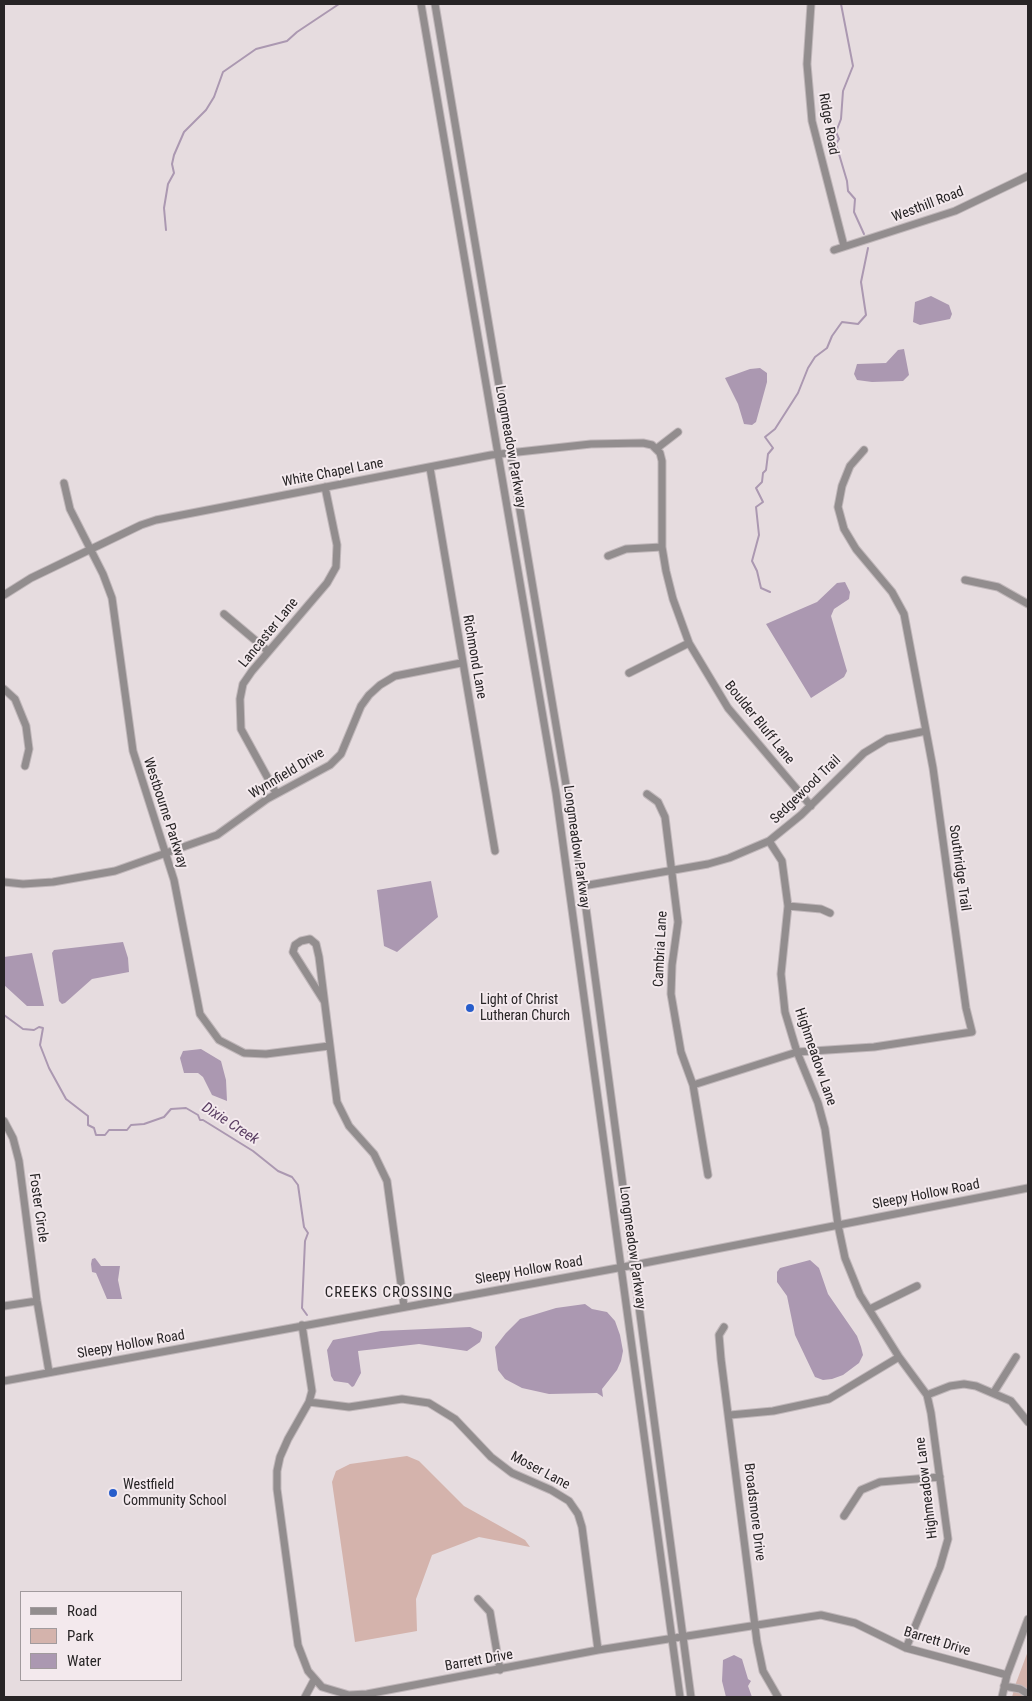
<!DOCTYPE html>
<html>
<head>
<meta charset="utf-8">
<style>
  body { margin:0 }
  #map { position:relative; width:1032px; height:1701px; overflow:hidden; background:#e6dcdf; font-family:"Roboto Condensed",sans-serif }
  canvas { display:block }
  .frame { position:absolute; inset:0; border:5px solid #272425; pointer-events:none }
  .legend { position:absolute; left:20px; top:1591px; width:162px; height:90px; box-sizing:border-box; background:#f3e9ed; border:1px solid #a19a9d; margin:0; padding:6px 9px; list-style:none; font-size:15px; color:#272425 }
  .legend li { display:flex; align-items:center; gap:10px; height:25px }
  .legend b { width:25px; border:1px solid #a19a9d }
</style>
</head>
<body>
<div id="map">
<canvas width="1032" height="1701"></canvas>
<div class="frame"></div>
<ul class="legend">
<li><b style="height:6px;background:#928d8e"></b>Road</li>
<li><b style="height:14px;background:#d4b3ac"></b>Park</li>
<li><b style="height:14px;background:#ab98b1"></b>Water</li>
</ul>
</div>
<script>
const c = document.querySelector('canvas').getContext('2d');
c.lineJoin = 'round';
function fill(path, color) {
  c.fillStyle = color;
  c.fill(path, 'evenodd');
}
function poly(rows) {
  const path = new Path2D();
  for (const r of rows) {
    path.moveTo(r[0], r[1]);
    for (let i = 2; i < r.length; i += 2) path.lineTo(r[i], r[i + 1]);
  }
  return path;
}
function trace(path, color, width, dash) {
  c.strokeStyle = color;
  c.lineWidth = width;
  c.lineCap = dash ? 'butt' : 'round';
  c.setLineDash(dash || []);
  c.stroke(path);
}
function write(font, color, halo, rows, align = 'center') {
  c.font = font + ' "Roboto Condensed",sans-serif';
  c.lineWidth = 4;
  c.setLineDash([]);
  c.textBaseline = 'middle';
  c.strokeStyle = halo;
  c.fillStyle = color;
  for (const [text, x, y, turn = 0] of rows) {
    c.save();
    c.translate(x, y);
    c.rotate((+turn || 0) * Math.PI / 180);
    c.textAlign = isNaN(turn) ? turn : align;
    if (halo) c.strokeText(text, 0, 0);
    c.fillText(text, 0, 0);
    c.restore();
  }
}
fill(poly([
  [407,1456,419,1461,464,1506,525,1540,530,1547,479,1537,432,1555,416,1599,417,1631,355,1642,332,1482,336,1471,350,1464],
  [1028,1651,1028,1697,1012,1697,1016,1683]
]), '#d4b3ac');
fill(poly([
  [931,296,949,305,952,314,950,319,920,325,913,322,915,302],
  [904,349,909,375,903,381,872,382,857,380,854,374,857,364,886,363,898,350],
  [760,368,767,373,767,382,756,422,752,425,744,424,738,404,725,378,750,369],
  [845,582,850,592,849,599,834,609,831,616,847,671,844,677,811,698,766,624,817,602,837,583],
  [431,881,438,917,397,952,384,946,377,890],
  [123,942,128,958,129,972,92,979,65,1003,62,1004,59,1001,52,953,54,950],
  [32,953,44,1006,27,1006,4,985,4,957],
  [201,1049,221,1061,226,1080,227,1101,212,1095,203,1077,198,1073,184,1073,180,1058,183,1051],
  [95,1258,101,1266,120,1266,118,1280,122,1299,107,1299,96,1273,92,1272,91,1264,92,1259],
  [810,1260,819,1268,828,1294,857,1336,861,1347,863,1355,859,1363,843,1375,832,1379,823,1380,815,1377,795,1335,787,1296,777,1282,777,1272,780,1268],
  [585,1304,592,1309,607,1312,615,1321,620,1335,623,1351,621,1361,617,1370,602,1389,603,1397,597,1393,549,1394,522,1388,505,1379,498,1370,495,1347,506,1333,520,1319,556,1308],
  [470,1327,482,1332,482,1337,480,1342,467,1351,419,1344,358,1351,361,1373,354,1386,352,1387,348,1383,334,1381,331,1376,327,1350,333,1340,381,1331],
  [734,1655,742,1659,748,1679,751,1681,748,1686,752,1697,726,1697,722,1681,723,1660]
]), '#ab98b1');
trace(poly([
  [841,4,853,66,843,91,841,119,836,132,839,139,836,144,847,181,848,191,855,199,854,212,864,234],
  [166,230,164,208,168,184,174,173,172,164,174,155,184,132,206,110,214,97,223,72,256,49,287,41,297,32,339,4],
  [770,592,761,588,757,571,752,561,759,535,756,507,763,502,756,488,762,482,763,473,766,470,768,454,773,448,765,437,775,429,798,393,808,368,815,357,827,348,832,336,842,322,858,324,866,315,861,282,868,248],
  [4,1015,23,1029,34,1030,39,1027,43,1028,40,1045,49,1068,66,1099,88,1116,88,1125,94,1128,96,1135,105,1135,109,1130,127,1130,131,1125,144,1124,164,1117,171,1109,186,1108,198,1115,200,1120,203,1120,253,1151,278,1171,292,1177,298,1185,304,1227,308,1233,305,1241,302,1308,307,1315]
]), '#ab98b1', 2);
const minor = poly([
  [421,4,556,793,680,1697],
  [435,4,583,886,691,1697],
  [811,4,807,64,812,121,844,246],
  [834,250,955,211,1028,176],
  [656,449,678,432],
  [430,468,495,851],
  [64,483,70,509,103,574,112,598,133,751,174,880,200,1014,219,1040,244,1053,266,1054,329,1046],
  [608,556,626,549,662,547],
  [965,580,998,587,1028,604],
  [4,595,31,578,141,525,156,520,491,455,591,444,643,443,652,445,660,453,662,461,662,547,666,571,673,599,689,643,728,708,811,806],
  [224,614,268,651],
  [629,673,689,643],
  [4,689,15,699,26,726,29,749,25,766],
  [276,793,241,729,240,699,243,684,252,671,327,583,336,567,337,545,325,487],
  [647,794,658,802,665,817,678,922,672,965,671,994,681,1052,693,1085,708,1175],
  [769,841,782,861,788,906,781,974,785,1012,797,1052,818,1103,825,1129,838,1225,845,1258,860,1295,899,1357,927,1395,931,1413,948,1539,940,1567,906,1648],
  [4,882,23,884,53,882,115,871,217,835,267,799,330,765,341,754,361,706,369,695,380,685,395,676,461,663],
  [583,886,708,864,729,858,769,841,801,815,864,753,887,739,926,731],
  [788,906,821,909,830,913],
  [324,1001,293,952,295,945,301,941,310,939,316,944,319,957,337,1102,349,1126,374,1154,387,1181,404,1306],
  [693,1085,797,1052,874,1047,972,1032,966,1008,933,768,904,614,892,592,856,549,844,529,838,507,842,486,850,466,864,450],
  [4,1121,13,1138,19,1161,37,1301,49,1372],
  [4,1306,37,1301],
  [870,1309,917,1286],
  [302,1325,312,1391,309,1402,288,1439,280,1457,277,1471,277,1489,298,1645,308,1671,322,1687,349,1695,367,1694,598,1650,821,1615,855,1623,906,1648,1007,1675],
  [724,1327,719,1335,721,1359,757,1642,763,1671,778,1697],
  [4,1381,634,1265,1028,1188],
  [994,1392,1016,1357],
  [927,1395,950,1386,964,1384,976,1386,1011,1401,1028,1422],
  [309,1402,349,1407,402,1399,429,1403,455,1419,491,1457,512,1473,551,1490,569,1501,578,1514,582,1527,598,1650],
  [730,1415,773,1411,829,1399,899,1357],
  [844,1516,861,1490,880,1482,940,1477],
  [478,1599,490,1612,500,1670],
  [1004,1686,1020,1689,1028,1694],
  [305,1697,314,1680],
  [1002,1697,1007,1675,1028,1619]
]);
trace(minor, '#c0b7ba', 9);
trace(minor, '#928d8e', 7);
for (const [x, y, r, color] of [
  [470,1008,5,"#275dcb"],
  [113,1493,5,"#275dcb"]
]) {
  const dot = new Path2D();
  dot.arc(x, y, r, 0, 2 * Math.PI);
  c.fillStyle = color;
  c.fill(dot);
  trace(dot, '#f3e9ed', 2);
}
write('14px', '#272425', '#f3e9ed', [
  ["Ridge Road",828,124,80],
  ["Westhill Road",928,205,-21],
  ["Longmeadow Parkway",510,447,80],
  ["White Chapel Lane",333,473,-11],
  ["Lancaster Lane",269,633,-51],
  ["Richmond Lane",474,657,80],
  ["Boulder Bluff Lane",759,723,51],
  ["Wynnfield Drive",287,774,-31],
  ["Sedgewood Trail",806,790,-44],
  ["Westbourne Parkway",165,813,72],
  ["Longmeadow Parkway",576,847,82],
  ["Southridge Trail",959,868,82],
  ["Cambria Lane",661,949,-87],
  ["Highmeadow Lane",815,1057,71],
  ["Sleepy Hollow Road",926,1195,-11],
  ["Foster Circle",38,1208,82],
  ["Longmeadow Parkway",632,1248,82],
  ["Sleepy Hollow Road",529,1271,-10],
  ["Sleepy Hollow Road",131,1345,-10],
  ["Moser Lane",540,1471,28],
  ["Highmeadow Lane",927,1488,-97],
  ["Broadsmore Drive",754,1512,83],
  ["Barrett Drive",937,1642,17],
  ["Barrett Drive",479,1661,-10]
]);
write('14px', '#272425', '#f3e9ed', [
  ["Light of Christ",480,1000],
  ["Lutheran Church",480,1016],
  ["Westfield",123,1485],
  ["Community School",123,1501]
], 'left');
write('italic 15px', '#593d62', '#f3e9ed', [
  ["Dixie Creek",230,1124,33]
]);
c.letterSpacing = '1px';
write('15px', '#272425', '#f3e9ed', [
  ["CREEKS CROSSING",389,1293]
]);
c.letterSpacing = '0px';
</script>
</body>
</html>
